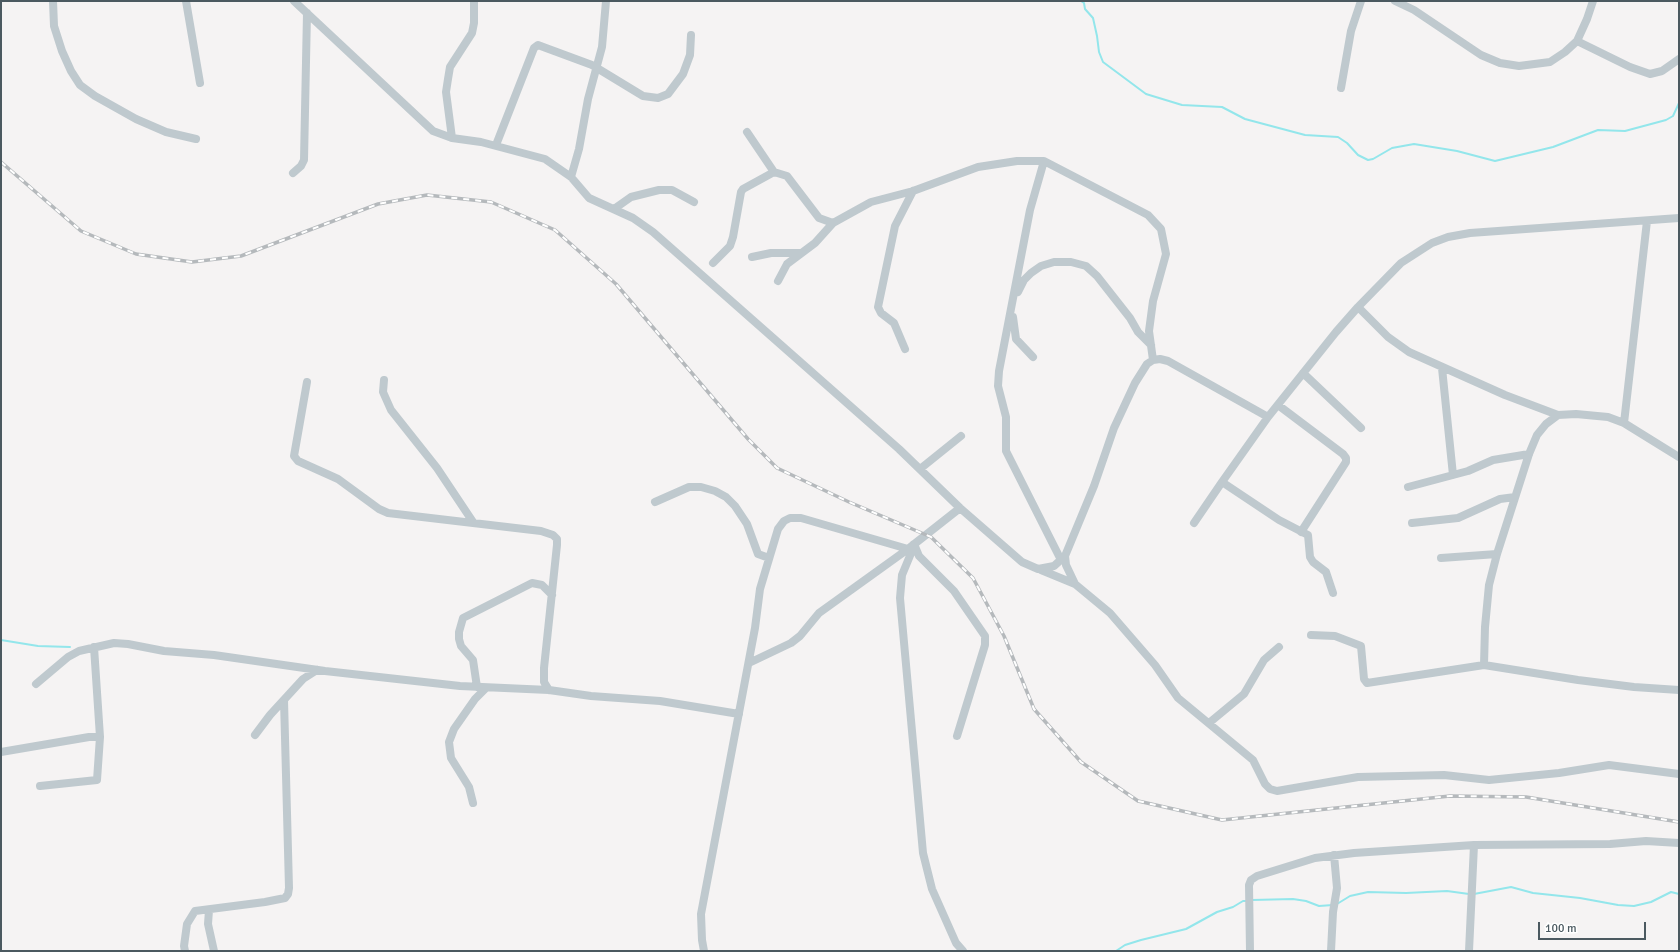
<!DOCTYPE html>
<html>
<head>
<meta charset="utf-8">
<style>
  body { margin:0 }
  #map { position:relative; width:1680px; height:952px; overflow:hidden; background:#f5f3f3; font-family:Signika,sans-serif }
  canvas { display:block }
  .frame { position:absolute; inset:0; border:2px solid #4b5960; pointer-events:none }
  .scale { position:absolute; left:1538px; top:922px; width:108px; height:18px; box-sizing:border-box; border:2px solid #4b5960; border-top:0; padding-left:5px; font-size:12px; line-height:14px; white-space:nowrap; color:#4b5960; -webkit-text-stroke:3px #fff; paint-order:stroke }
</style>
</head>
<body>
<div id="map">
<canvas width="1680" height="952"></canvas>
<div class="frame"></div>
<div class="scale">100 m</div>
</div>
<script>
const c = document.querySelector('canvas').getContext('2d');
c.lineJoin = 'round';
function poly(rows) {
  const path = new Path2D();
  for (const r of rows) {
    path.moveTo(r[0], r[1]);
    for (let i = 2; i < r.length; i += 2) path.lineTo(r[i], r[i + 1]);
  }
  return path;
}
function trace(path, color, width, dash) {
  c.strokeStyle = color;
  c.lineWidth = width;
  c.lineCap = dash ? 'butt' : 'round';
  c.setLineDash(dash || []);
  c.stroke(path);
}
trace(poly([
  [1081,1,1084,3,1085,9,1093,18,1097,36,1099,52,1103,62,1146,94,1182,105,1222,107,1245,119,1305,135,1338,137,1347,143,1358,155,1368,160,1373,159,1392,148,1414,144,1457,151,1495,161,1553,147,1598,130,1625,131,1666,120,1673,116,1679,103],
  [1,640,38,646,70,647],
  [1474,894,1511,887,1533,893,1580,898,1618,905,1634,906,1651,902,1671,892,1679,894],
  [1252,900,1293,899,1306,901,1319,906,1333,905],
  [1337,904,1350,896,1368,892,1406,893,1447,891,1469,894],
  [1116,951,1125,945,1141,940,1186,929,1217,912,1233,907,1243,901,1248,901]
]), '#93e6eb', 2);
trace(poly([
  [53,1,54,26,62,51,71,71,80,85,95,96,136,119,166,132,196,139],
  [186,1,200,83],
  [294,1,433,131,452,138,481,142,545,159,571,177,589,198,633,218,653,232,899,449,960,508,1022,562,1038,569,1054,566,1065,556,1094,486,1114,428,1135,383,1147,364,1153,360,1160,359,1168,361,1268,417],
  [1395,1,1414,10,1481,55,1500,63,1519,66,1550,62,1565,52,1577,41,1587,19,1593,1],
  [1577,41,1630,67,1650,74,1662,71,1679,59],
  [1341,88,1351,31,1361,1],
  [747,132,774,172,787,176,819,218,833,223],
  [452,138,446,92,448,79,450,67,472,33,474,23,474,1],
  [496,145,534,48,538,45,546,48,592,65,643,96,658,98,668,94,683,74,690,55,691,35],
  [1044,161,1030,210,999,371,998,386,1006,417,1006,451,1061,560],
  [293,173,301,166,304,160,307,13],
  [571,177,579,149,588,99,602,47,606,1],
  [614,209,631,197,659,190,672,190,694,202],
  [752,257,771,253,800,253],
  [713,263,730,246,733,237,741,192,743,189,774,172],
  [778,281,787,264,815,243,833,223,871,202,913,191,978,167,1017,161,1044,161,1148,215,1161,229,1166,254,1153,301,1149,331,1153,360],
  [1018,292,1024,280,1031,273,1041,266,1054,262,1071,262,1086,266,1097,276,1130,318,1138,332,1151,345],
  [1358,307,1388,337,1409,352,1505,395,1558,415],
  [1013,317,1016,339,1033,357],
  [905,349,894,323,881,313,878,307,895,226,913,191],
  [1442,368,1453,475],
  [1303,373,1361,428],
  [384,380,383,392,391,410,437,468,473,522],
  [307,382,294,456,298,461,338,479,379,509,388,513,541,531,553,535,557,539,557,545,544,668,544,682,549,690],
  [1278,405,1343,454,1346,458,1346,462,1301,532],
  [1624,423,1647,221],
  [1679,457,1624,423,1608,417,1576,414,1558,415,1546,424,1537,435,1529,454,1497,554,1489,585,1485,627,1484,665,1578,680,1634,687,1679,690],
  [920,469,961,436],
  [1408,487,1468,471,1493,460,1529,454],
  [655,502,689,487,701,487,715,491,726,497,735,506,747,524,758,554,769,558],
  [1194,523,1222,482],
  [1412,523,1458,518,1500,499,1515,497],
  [914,544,919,556,954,591,985,636,985,645,957,736],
  [914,546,902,575,900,598,923,853,932,889,956,943,963,951],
  [1065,556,1066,565,1075,584],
  [1441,558,1497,554],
  [1041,570,1075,584,1110,613,1155,665,1178,698,1253,760,1265,784,1270,789,1277,791,1358,777,1444,775,1489,780,1559,773,1609,765,1679,774],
  [1333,593,1326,572,1313,562,1310,557,1308,535,1279,520,1222,482,1268,417,1336,332,1358,307,1401,263,1432,243,1448,237,1470,233,1679,218],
  [1311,635,1335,636,1361,646,1364,679,1367,683,1484,665],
  [749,663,791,643,800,636,819,613,908,549,960,508],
  [36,684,68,657,79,651,114,643,128,644,164,651,214,655,325,671,460,686,549,690,591,696,660,701,739,714],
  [477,687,473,660,461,646,459,639,459,632,463,618,532,583,542,585,552,595],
  [1209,723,1244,694,1264,660,1279,647],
  [255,735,270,715,303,679,317,670],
  [1,752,89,737,100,737,94,647],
  [40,786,97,780,100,737],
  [473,803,469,787,451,758,449,742,454,729,475,699,486,688],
  [209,910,208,924,214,951],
  [185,951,184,946,187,924,195,911,265,902,285,898,288,894,289,888,284,700],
  [704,951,702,940,701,914,755,628,760,589,778,529,784,521,790,518,801,518,908,549],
  [1250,951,1249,885,1251,880,1257,876,1315,858,1354,853,1474,845,1610,844,1646,841,1679,843],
  [1331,951,1333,912,1337,888,1334,855],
  [1469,951,1474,845]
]), '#bfc9ce', 8);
const rail = poly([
  [1,162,81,231,136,254,192,262,241,256,378,204,427,195,491,202,555,230,616,284,748,439,777,468,849,502,931,537,973,578,1004,636,1034,709,1081,762,1138,801,1222,820,1450,796,1526,797,1679,822]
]);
trace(rail, '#b5b9bc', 3.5);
trace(rail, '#fff', 2, [6]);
</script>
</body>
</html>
